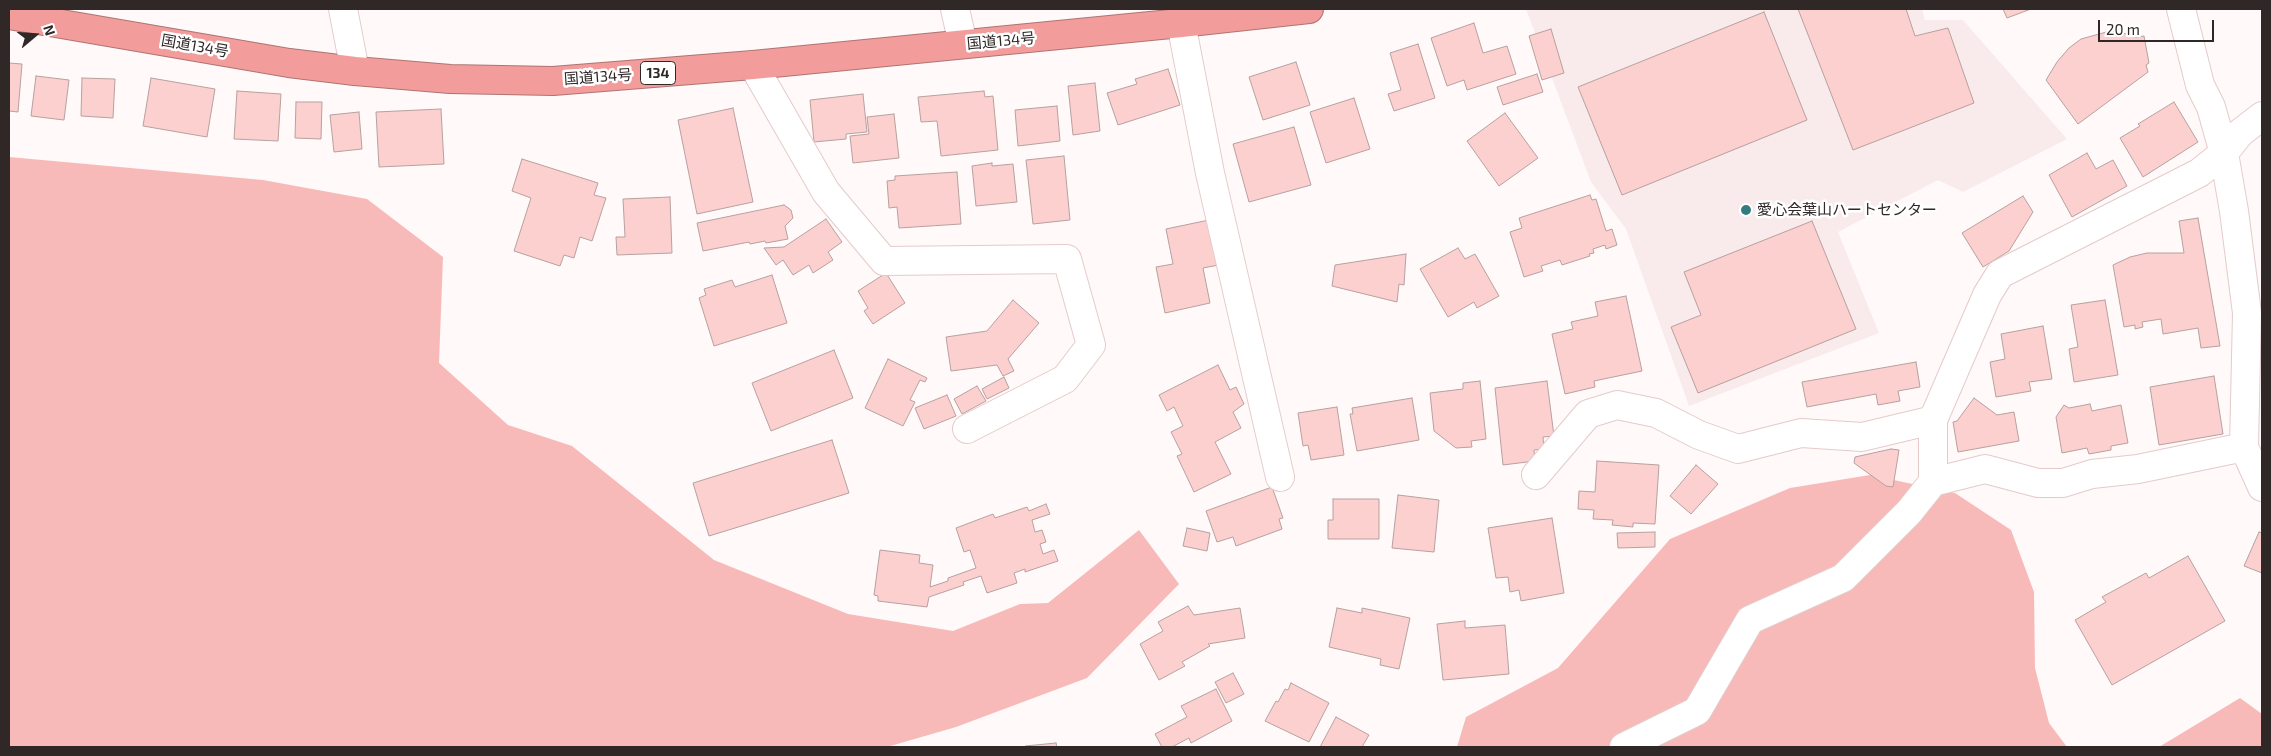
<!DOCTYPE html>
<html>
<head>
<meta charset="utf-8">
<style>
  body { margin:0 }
  #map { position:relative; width:2271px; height:756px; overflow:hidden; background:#fff9f9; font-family:"Exo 2",sans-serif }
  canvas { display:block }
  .frame { position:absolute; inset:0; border:10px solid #302727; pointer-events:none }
  .north { position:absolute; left:10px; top:10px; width:50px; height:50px; -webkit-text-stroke:4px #fff; paint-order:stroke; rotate:72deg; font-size:14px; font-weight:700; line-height:20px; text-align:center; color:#302727 }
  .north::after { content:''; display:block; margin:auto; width:18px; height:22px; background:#302727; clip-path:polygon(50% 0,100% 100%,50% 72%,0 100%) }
  .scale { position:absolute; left:2098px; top:20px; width:116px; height:22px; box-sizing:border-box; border:2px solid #302727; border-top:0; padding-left:6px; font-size:15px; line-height:18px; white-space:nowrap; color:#302727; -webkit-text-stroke:4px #fff; paint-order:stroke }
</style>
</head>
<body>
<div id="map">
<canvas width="2271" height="756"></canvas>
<div class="frame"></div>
<div class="north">N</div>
<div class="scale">20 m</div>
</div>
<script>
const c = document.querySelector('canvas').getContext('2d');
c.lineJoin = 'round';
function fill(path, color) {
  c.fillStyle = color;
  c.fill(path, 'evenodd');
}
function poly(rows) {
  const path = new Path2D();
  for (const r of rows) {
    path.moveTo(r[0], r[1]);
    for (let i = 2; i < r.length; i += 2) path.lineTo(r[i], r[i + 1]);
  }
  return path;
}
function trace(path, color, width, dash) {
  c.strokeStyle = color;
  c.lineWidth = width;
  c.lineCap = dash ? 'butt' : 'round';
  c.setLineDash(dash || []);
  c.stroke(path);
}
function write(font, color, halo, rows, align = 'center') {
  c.font = font + ' "Exo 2","Noto Sans JP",sans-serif';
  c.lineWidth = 5;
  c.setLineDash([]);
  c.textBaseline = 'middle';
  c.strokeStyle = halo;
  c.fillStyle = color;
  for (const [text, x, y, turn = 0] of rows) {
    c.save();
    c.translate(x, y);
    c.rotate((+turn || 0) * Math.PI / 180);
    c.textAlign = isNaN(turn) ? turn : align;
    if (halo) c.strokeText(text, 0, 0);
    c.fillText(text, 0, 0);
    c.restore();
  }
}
fill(poly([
  [1526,9,1922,9,1925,20,1963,20,2067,139,1963,192,1938,180,1838,232,1879,333,1689,406,1626,229,1591,182]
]), '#f9ebeb');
fill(poly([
  [9,157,263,180,367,199,443,257,439,363,508,425,572,446,714,560,848,614,953,631,1020,604,1048,603,1139,530,1179,584,1087,678,956,727,887,747,9,747],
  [1870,475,1955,493,2011,530,2034,592,2035,668,2049,723,2067,747,1457,747,1466,717,1558,668,1670,539,1790,488],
  [2240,698,2262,714,2262,747,2159,747]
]), '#f8bab8');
const building = poly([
  [1798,9,1906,9,1915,36,1948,28,1974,103,1853,150,1798,9],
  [2003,9,2031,9,2007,18,2003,9],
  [1764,12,1807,120,1622,195,1578,87,1764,12],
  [1474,23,1483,53,1507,46,1516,74,1467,90,1464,80,1447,86,1431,38,1474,23],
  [1551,29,1564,73,1542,80,1529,36,1551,29],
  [2110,31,2123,33,2136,37,2144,36,2149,63,2146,65,2148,72,2078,124,2046,80,2057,62,2069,48,2081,39,2110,31],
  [1418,44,1435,98,1394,111,1388,94,1401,90,1390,53,1418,44],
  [1296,62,1310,105,1263,120,1249,77,1296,62],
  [9,63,22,64,18,112,9,111,9,63],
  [1168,69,1180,105,1118,125,1107,93,1137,84,1135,79,1168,69],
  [1537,74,1543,92,1503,105,1497,87,1537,74],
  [36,76,69,80,64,120,31,116,36,76],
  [82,78,115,79,113,118,81,116,82,78],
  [151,78,215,89,207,137,143,126,151,78],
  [1095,83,1100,131,1073,135,1068,86,1095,83],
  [237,91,281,94,278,141,234,139,237,91],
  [984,91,985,97,993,96,998,150,941,156,937,121,921,122,918,97,984,91],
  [863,94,867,132,846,134,846,139,814,142,810,100,863,94],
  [1354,98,1370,149,1326,163,1310,112,1354,98],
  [296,102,322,102,321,139,295,138,296,102],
  [2174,102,2198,142,2143,177,2120,138,2140,126,2138,124,2174,102],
  [1057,106,1060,141,1018,146,1015,110,1057,106],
  [733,108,753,202,697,214,678,120,733,108],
  [441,109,444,164,379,167,376,112,441,109],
  [359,112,362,149,334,152,330,115,359,112],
  [1505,113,1538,158,1499,186,1467,141,1505,113],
  [894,114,899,158,853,163,850,136,869,134,867,117,894,114],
  [1294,127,1311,185,1249,202,1233,144,1294,127],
  [2087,153,2096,169,2113,160,2127,186,2072,217,2049,175,2087,153],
  [1064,156,1070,220,1033,224,1026,160,1064,156],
  [522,159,598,183,594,195,606,198,592,241,580,237,574,258,564,255,560,266,514,251,531,198,512,191,522,159],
  [992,163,992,166,1013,164,1017,202,976,206,972,166,992,163],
  [957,172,961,224,899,228,897,207,889,208,887,181,895,180,895,176,957,172],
  [1590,195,1592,200,1596,199,1606,231,1612,229,1617,245,1606,249,1605,245,1593,249,1594,253,1589,254,1590,256,1562,265,1560,260,1541,266,1543,271,1524,277,1510,232,1522,228,1519,218,1590,195],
  [2023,196,2033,212,2009,251,1983,267,1962,233,2023,196],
  [670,197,672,253,617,255,616,237,625,237,623,199,670,197],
  [784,205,791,210,793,218,785,226,788,239,766,243,765,241,750,244,749,242,703,251,697,223,784,205],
  [2198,218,2220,346,2201,348,2198,328,2163,334,2161,319,2142,322,2143,327,2135,329,2135,325,2124,327,2113,265,2130,257,2147,253,2184,253,2179,221,2198,218],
  [826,219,842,242,828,252,833,260,813,273,809,265,793,275,783,260,776,265,764,248,784,247,826,219],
  [1209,220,1219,265,1203,268,1210,303,1165,313,1156,267,1173,264,1166,229,1209,220],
  [1812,221,1856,329,1698,393,1671,327,1701,315,1684,272,1812,221],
  [1458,248,1465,259,1475,254,1499,296,1477,308,1474,302,1448,317,1420,269,1458,248],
  [1406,254,1404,285,1399,284,1397,302,1332,286,1335,265,1406,254],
  [886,273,905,303,873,324,864,311,868,308,858,291,886,273],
  [772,275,787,323,714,346,699,298,706,295,704,289,732,280,735,287,772,275],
  [1626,296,1642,371,1594,381,1595,387,1565,394,1552,334,1573,329,1571,322,1598,316,1595,302,1626,296],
  [1013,300,1039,323,1008,359,1014,371,1003,376,997,365,951,371,946,337,987,331,1013,300],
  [2105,300,2118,375,2074,382,2069,349,2078,347,2071,305,2105,300],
  [2043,326,2052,379,2029,382,2031,391,1996,397,1990,362,2005,359,2001,334,2043,326],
  [834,350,853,398,771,431,752,383,834,350],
  [888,359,927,378,925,382,920,380,910,400,915,402,903,426,865,408,888,359],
  [1916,362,1920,387,1898,391,1900,401,1878,405,1876,394,1807,407,1802,382,1916,362],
  [1218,365,1230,390,1236,387,1244,404,1233,412,1241,428,1215,442,1231,474,1194,492,1177,456,1182,454,1171,432,1183,426,1174,407,1167,411,1159,395,1218,365],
  [2214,376,2223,434,2159,445,2150,387,2214,376],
  [1004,377,1009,388,987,399,982,389,1004,377],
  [1480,381,1486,439,1471,441,1472,447,1456,448,1434,431,1430,393,1463,389,1463,383,1480,381],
  [1547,381,1554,436,1543,437,1544,449,1534,450,1535,461,1503,465,1495,388,1547,381],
  [977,386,986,401,962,414,954,399,977,386],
  [947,395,956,416,924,429,915,408,947,395],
  [1412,398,1419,440,1357,451,1350,414,1353,414,1352,408,1412,398],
  [1974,398,1997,415,2014,412,2019,441,1958,452,1953,422,1957,421,1974,398],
  [2090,404,2092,411,2121,405,2128,443,2111,446,2111,450,2089,454,2087,448,2062,453,2056,417,2064,405,2069,408,2090,404],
  [1337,407,1344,455,1311,460,1308,445,1303,446,1298,413,1337,407],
  [832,440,849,493,709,536,693,483,832,440],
  [1891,449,1899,450,1893,487,1886,486,1854,463,1855,457,1891,449],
  [1597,461,1659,465,1655,524,1633,523,1633,527,1612,525,1613,520,1593,519,1594,510,1578,509,1579,491,1595,492,1597,461],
  [1696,465,1718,484,1691,514,1670,496,1696,465],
  [1272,487,1283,518,1279,519,1282,529,1236,546,1233,537,1217,542,1206,511,1272,487],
  [1398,495,1439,500,1434,552,1392,548,1398,495],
  [1333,499,1379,499,1379,539,1328,539,1328,520,1333,520,1333,499],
  [1046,504,1050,514,1032,520,1035,532,1042,530,1046,542,1040,544,1043,554,1054,550,1058,561,1025,572,1025,569,1014,573,1017,583,987,593,981,576,963,582,964,585,929,597,927,607,878,601,878,596,874,595,880,550,920,555,919,563,933,565,930,587,948,581,948,578,976,568,970,550,964,552,956,528,993,514,995,518,1027,507,1029,511,1046,504],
  [1552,518,1564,593,1521,601,1519,590,1510,592,1508,577,1496,578,1488,528,1552,518],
  [1187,528,1210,533,1207,551,1183,546,1187,528],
  [1655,532,1655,547,1618,548,1617,533,1655,532],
  [2259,532,2262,533,2262,573,2244,566,2259,532],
  [2188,556,2225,621,2112,685,2075,620,2106,602,2102,597,2146,573,2149,578,2188,556],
  [1188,606,1194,615,1240,608,1245,638,1208,644,1210,646,1182,662,1185,666,1159,680,1140,644,1163,631,1158,622,1188,606],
  [1337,608,1362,613,1362,608,1410,618,1399,669,1380,665,1381,659,1329,647,1337,608],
  [1465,621,1465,628,1505,625,1509,674,1443,680,1437,624,1465,621],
  [1233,673,1244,694,1226,703,1215,682,1233,673],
  [1291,683,1329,703,1309,742,1265,721,1276,701,1278,702,1285,689,1288,690,1291,683],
  [1216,689,1232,721,1191,743,1189,738,1172,747,1162,747,1155,734,1187,717,1181,706,1216,689],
  [1336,717,1369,735,1362,747,1320,747,1336,717],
  [1056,743,1057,747,1025,747,1025,746,1056,743]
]);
fill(building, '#fbd0ce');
trace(building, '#b8a09f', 1);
const minor = poly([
  [343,9,355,71],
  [955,9,963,44],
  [2181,9,2200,85,2211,107,2224,153,2234,211,2247,313,2244,447,2262,487],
  [1181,23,1210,173,1280,477],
  [753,65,826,192,884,261,1067,259,1091,345,1065,379,967,429],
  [1536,475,1588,414,1617,405,1656,413,1699,435,1738,449,1801,433,1862,437,1933,420],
  [1933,482,1933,420,1987,295,2000,274,2199,173,2224,153,2240,133,2262,116],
  [1624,747,1697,711,1750,620,1843,578,1909,512,1933,482,1985,469,2038,483,2063,483,2092,474,2138,469,2244,447]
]);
const highway = poly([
  [9,15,289,63,355,71,450,79,553,81,753,65,1181,23,1309,9]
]);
trace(minor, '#e4cbca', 30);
trace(highway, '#ae7472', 30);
trace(minor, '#fff', 28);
trace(highway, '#f29d9b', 28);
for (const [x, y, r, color] of [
  [1746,210,6,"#347c81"]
]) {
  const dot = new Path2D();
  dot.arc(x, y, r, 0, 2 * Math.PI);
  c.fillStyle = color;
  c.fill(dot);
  trace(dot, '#fff', 2);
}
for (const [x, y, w] of [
  [658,73,35]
]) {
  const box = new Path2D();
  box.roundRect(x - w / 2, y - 11.5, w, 23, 4);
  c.fillStyle = '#fff';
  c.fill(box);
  trace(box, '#302727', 1);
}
write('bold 14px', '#302727', null, [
  ["134",658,73]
]);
write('15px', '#302727', '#fff', [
  ["国道134号",1001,41,-5],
  ["国道134号",195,46,10],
  ["国道134号",598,77,-4]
]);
write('15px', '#302727', '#fff', [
  ["愛心会葉山ハートセンター",1757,210]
], 'left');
</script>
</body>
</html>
